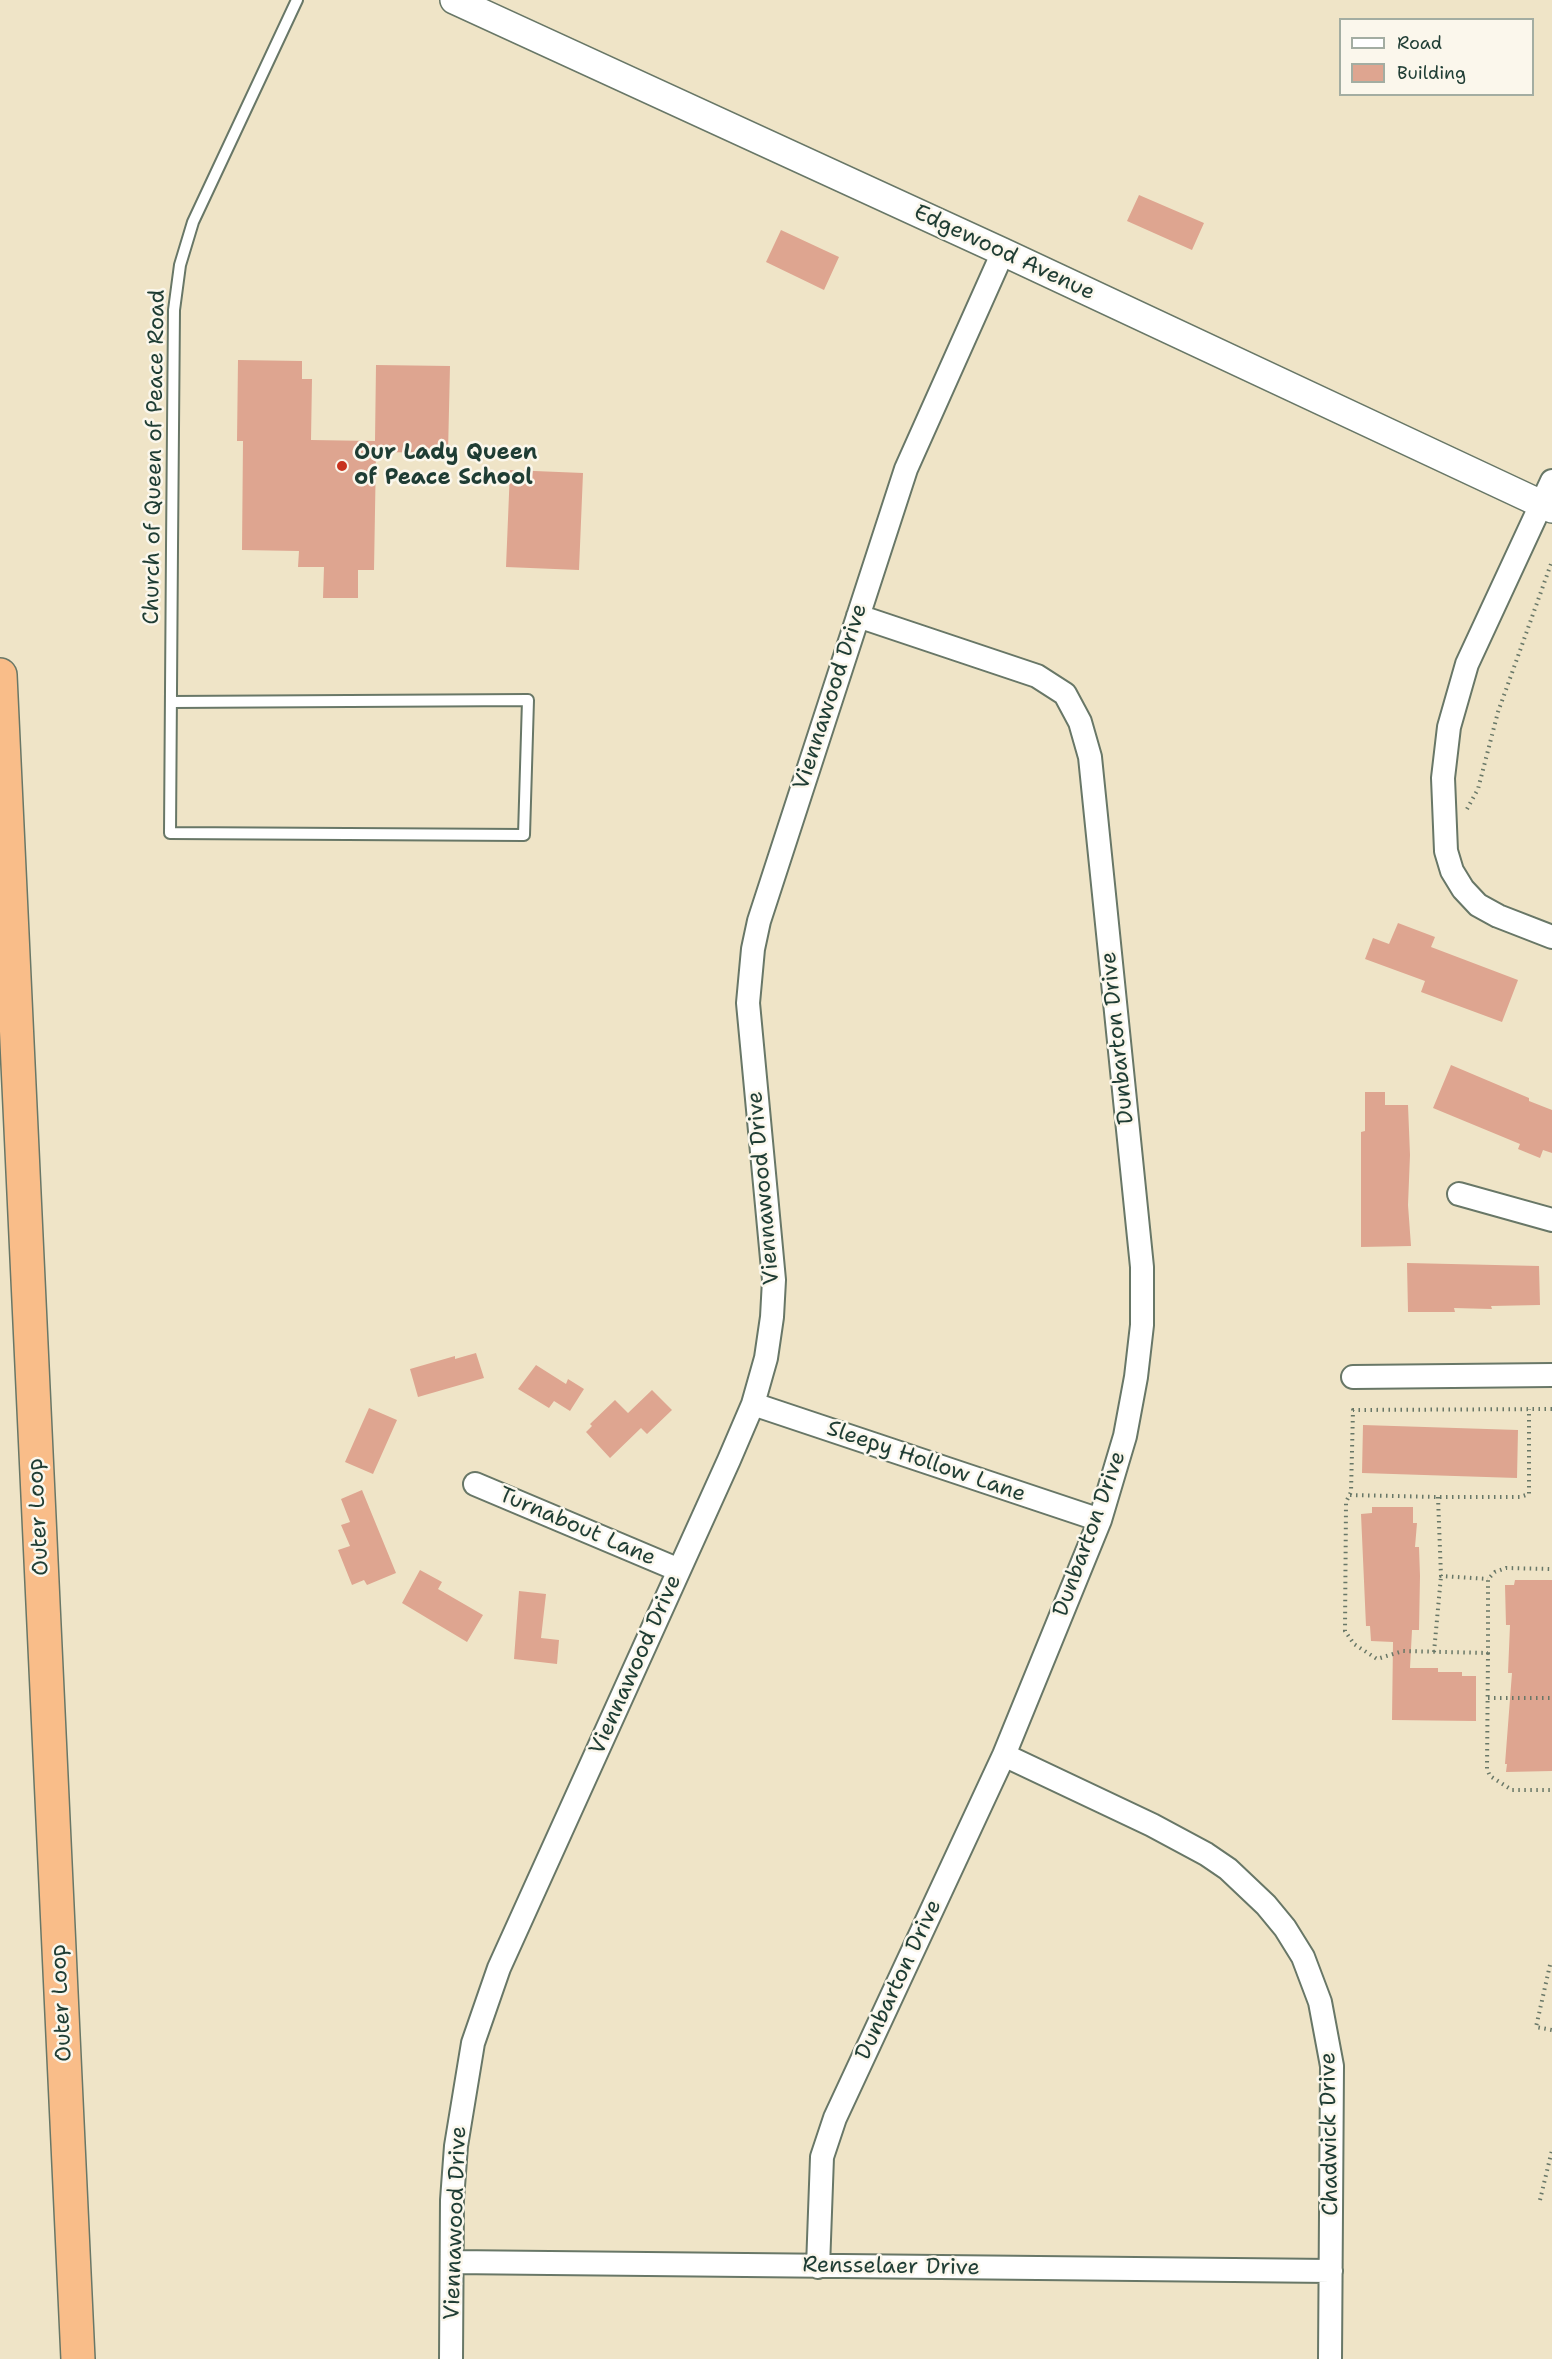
<!DOCTYPE html>
<html>
<head>
<meta charset="utf-8">
<style>
  body { margin:0 }
  #map { position:relative; width:1552px; height:2359px; overflow:hidden; background:#efe4c7; font-family:"Shantell Sans",sans-serif }
  canvas { display:block }
  .legend { position:absolute; left:1339px; top:18px; width:195px; height:78px; box-sizing:border-box; background:#fbf7ec; border:2px solid #a3ada2; margin:0; padding:8px 10px; list-style:none; font-size:18px; color:#1f3d34 }
  .legend li { display:flex; align-items:center; gap:12px; height:30px }
  .legend b { width:30px; border:2px solid #a3ada2 }
</style>
</head>
<body>
<div id="map">
<canvas width="1552" height="2359"></canvas>
<ul class="legend">
<li><b style="height:8px;background:#fff"></b>Road</li>
<li><b style="height:16px;background:#dea590"></b>Building</li>
</ul>
</div>
<script>
const c = document.querySelector('canvas').getContext('2d');
c.lineJoin = 'round';
function fill(path, color) {
  c.fillStyle = color;
  c.fill(path, 'evenodd');
}
function poly(rows) {
  const path = new Path2D();
  for (const r of rows) {
    path.moveTo(r[0], r[1]);
    for (let i = 2; i < r.length; i += 2) path.lineTo(r[i], r[i + 1]);
  }
  return path;
}
function trace(path, color, width, dash) {
  c.strokeStyle = color;
  c.lineWidth = width;
  c.lineCap = dash ? 'butt' : 'round';
  c.setLineDash(dash || []);
  c.stroke(path);
}
function write(font, color, halo, rows, align = 'center') {
  c.font = font + ' "Shantell Sans",sans-serif';
  c.lineWidth = 5;
  c.setLineDash([]);
  c.textBaseline = 'middle';
  c.strokeStyle = halo;
  c.fillStyle = color;
  for (const [text, x, y, turn = 0] of rows) {
    c.save();
    c.translate(x, y);
    c.rotate((+turn || 0) * Math.PI / 180);
    c.textAlign = isNaN(turn) ? turn : align;
    if (halo) c.strokeText(text, 0, 0);
    c.fillText(text, 0, 0);
    c.restore();
  }
}
fill(poly([
  [1139,195,1204,223,1192,250,1127,221],
  [781,230,839,257,824,290,766,262],
  [238,360,302,361,302,379,312,379,311,440,375,441,376,365,450,366,448,453,376,452,374,570,358,570,358,598,323,598,324,567,298,567,299,551,242,550,243,441,237,441],
  [510,470,583,473,579,570,506,567],
  [1398,923,1435,937,1431,947,1518,980,1502,1022,1421,992,1425,981,1365,959,1373,938,1389,944],
  [1451,1065,1529,1098,1529,1101,1552,1110,1552,1153,1543,1150,1540,1158,1518,1149,1520,1144,1433,1108],
  [1365,1092,1385,1092,1385,1105,1408,1105,1410,1155,1408,1205,1411,1246,1361,1247,1361,1132,1365,1131],
  [1407,1263,1539,1266,1540,1305,1491,1306,1492,1309,1454,1308,1455,1312,1408,1312],
  [476,1353,484,1378,418,1397,410,1369,455,1356,455,1359],
  [536,1365,566,1384,568,1379,584,1389,570,1411,554,1401,549,1408,518,1389],
  [652,1390,672,1410,647,1434,641,1428,610,1458,586,1432,592,1426,590,1424,615,1400,628,1413],
  [369,1408,397,1420,373,1474,345,1462],
  [1363,1425,1518,1430,1517,1478,1362,1473],
  [362,1490,396,1573,367,1585,364,1580,352,1585,338,1550,350,1546,341,1525,350,1522,341,1499],
  [1372,1507,1413,1507,1413,1523,1417,1523,1415,1547,1419,1547,1420,1576,1419,1630,1412,1630,1410,1668,1438,1668,1438,1672,1462,1672,1462,1676,1476,1676,1476,1721,1392,1720,1393,1642,1371,1641,1370,1626,1366,1626,1361,1514,1372,1513],
  [420,1570,442,1582,438,1589,483,1615,467,1642,402,1603],
  [1515,1580,1552,1580,1552,1771,1506,1772,1507,1764,1505,1764,1512,1673,1508,1673,1510,1625,1506,1625,1505,1585,1514,1585],
  [519,1591,546,1594,541,1638,559,1640,557,1664,514,1659]
]), '#dea590');
const service = poly([
  [171,702,528,700,524,835,170,833,172,547,174,310,180,265,193,222,297,0]
]);
const minor = poly([
  [1552,481,1467,664,1449,727,1443,778,1446,851,1452,871,1463,889,1478,905,1498,916,1552,937],
  [1459,1194,1552,1220],
  [1353,1377,1552,1375],
  [753,1404,1100,1520],
  [475,1484,679,1570],
  [1004,1755,1152,1825,1206,1854,1228,1869,1266,1905,1285,1928,1303,1957,1320,2002,1332,2066,1330,2359],
  [452,2262,1331,2271],
  [818,2267,822,2157,835,2118,1004,1755,1100,1520,1125,1436,1136,1377,1142,1325,1142,1267,1090,757,1080,722,1065,694,1037,676,858,616],
  [451,2359,452,2200,456,2146,473,2043,499,1968,729,1460,753,1404,766,1358,772,1317,774,1280,748,1003,753,949,759,921,906,469,1003,252]
]);
const tertiary = poly([
  [454,0,1003,252,1552,509]
]);
const motorway = poly([
  [0,675,78,2359]
]);
trace(service, '#687767', 14);
trace(minor, '#687767', 26);
trace(tertiary, '#687767', 30);
trace(motorway, '#687767', 36);
trace(poly([
  [1467,809,1478,789,1498,712,1552,561],
  [1552,1409,1353,1410,1351,1492,1346,1502,1345,1631,1354,1644,1377,1659,1403,1651,1488,1653,1488,1579,1495,1572,1506,1568,1552,1569],
  [1350,1495,1438,1497,1520,1497,1529,1494,1529,1409],
  [1438,1497,1441,1576,1488,1579],
  [1434,1652,1441,1576],
  [1488,1653,1487,1769,1490,1776,1512,1790,1552,1790],
  [1488,1698,1552,1698],
  [1550,1965,1536,2027,1552,2030],
  [1540,2200,1552,2150]
]), '#687767', 4, [1.5, 4.5]);
trace(service, '#fff', 10);
trace(minor, '#fff', 22);
trace(tertiary, '#fff', 27);
trace(motorway, '#f9bd89', 33);
for (const [x, y, r, color] of [
  [342,466,6,"#c8321e"]
]) {
  const dot = new Path2D();
  dot.arc(x, y, r, 0, 2 * Math.PI);
  c.fillStyle = color;
  c.fill(dot);
  trace(dot, '#fbf7ec', 2);
}
write('22px', '#1f3d34', '#fbf7ec', [
  ["Edgewood Avenue",1004,253,25],
  ["Church of Queen of Peace Road",155,457,-89],
  ["Viennawood Drive",831,697,-72],
  ["Dunbarton Drive",1118,1038,-96],
  ["Viennawood Drive",764,1188,-95],
  ["Sleepy Hollow Lane",926,1462,19],
  ["Outer Loop",39,1517,-93],
  ["Turnabout Lane",577,1527,23],
  ["Dunbarton Drive",1090,1534,-70],
  ["Viennawood Drive",636,1665,-66],
  ["Dunbarton Drive",899,1980,-65],
  ["Outer Loop",62,2003,-93],
  ["Chadwick Drive",1330,2134,-91],
  ["Viennawood Drive",456,2223,-88],
  ["Rensselaer Drive",891,2267,1]
]);
write('bold 22px', '#1f3d34', '#fbf7ec', [
  ["Our Lady Queen",354,453],
  ["of Peace School",354,478]
], 'left');
</script>
</body>
</html>
